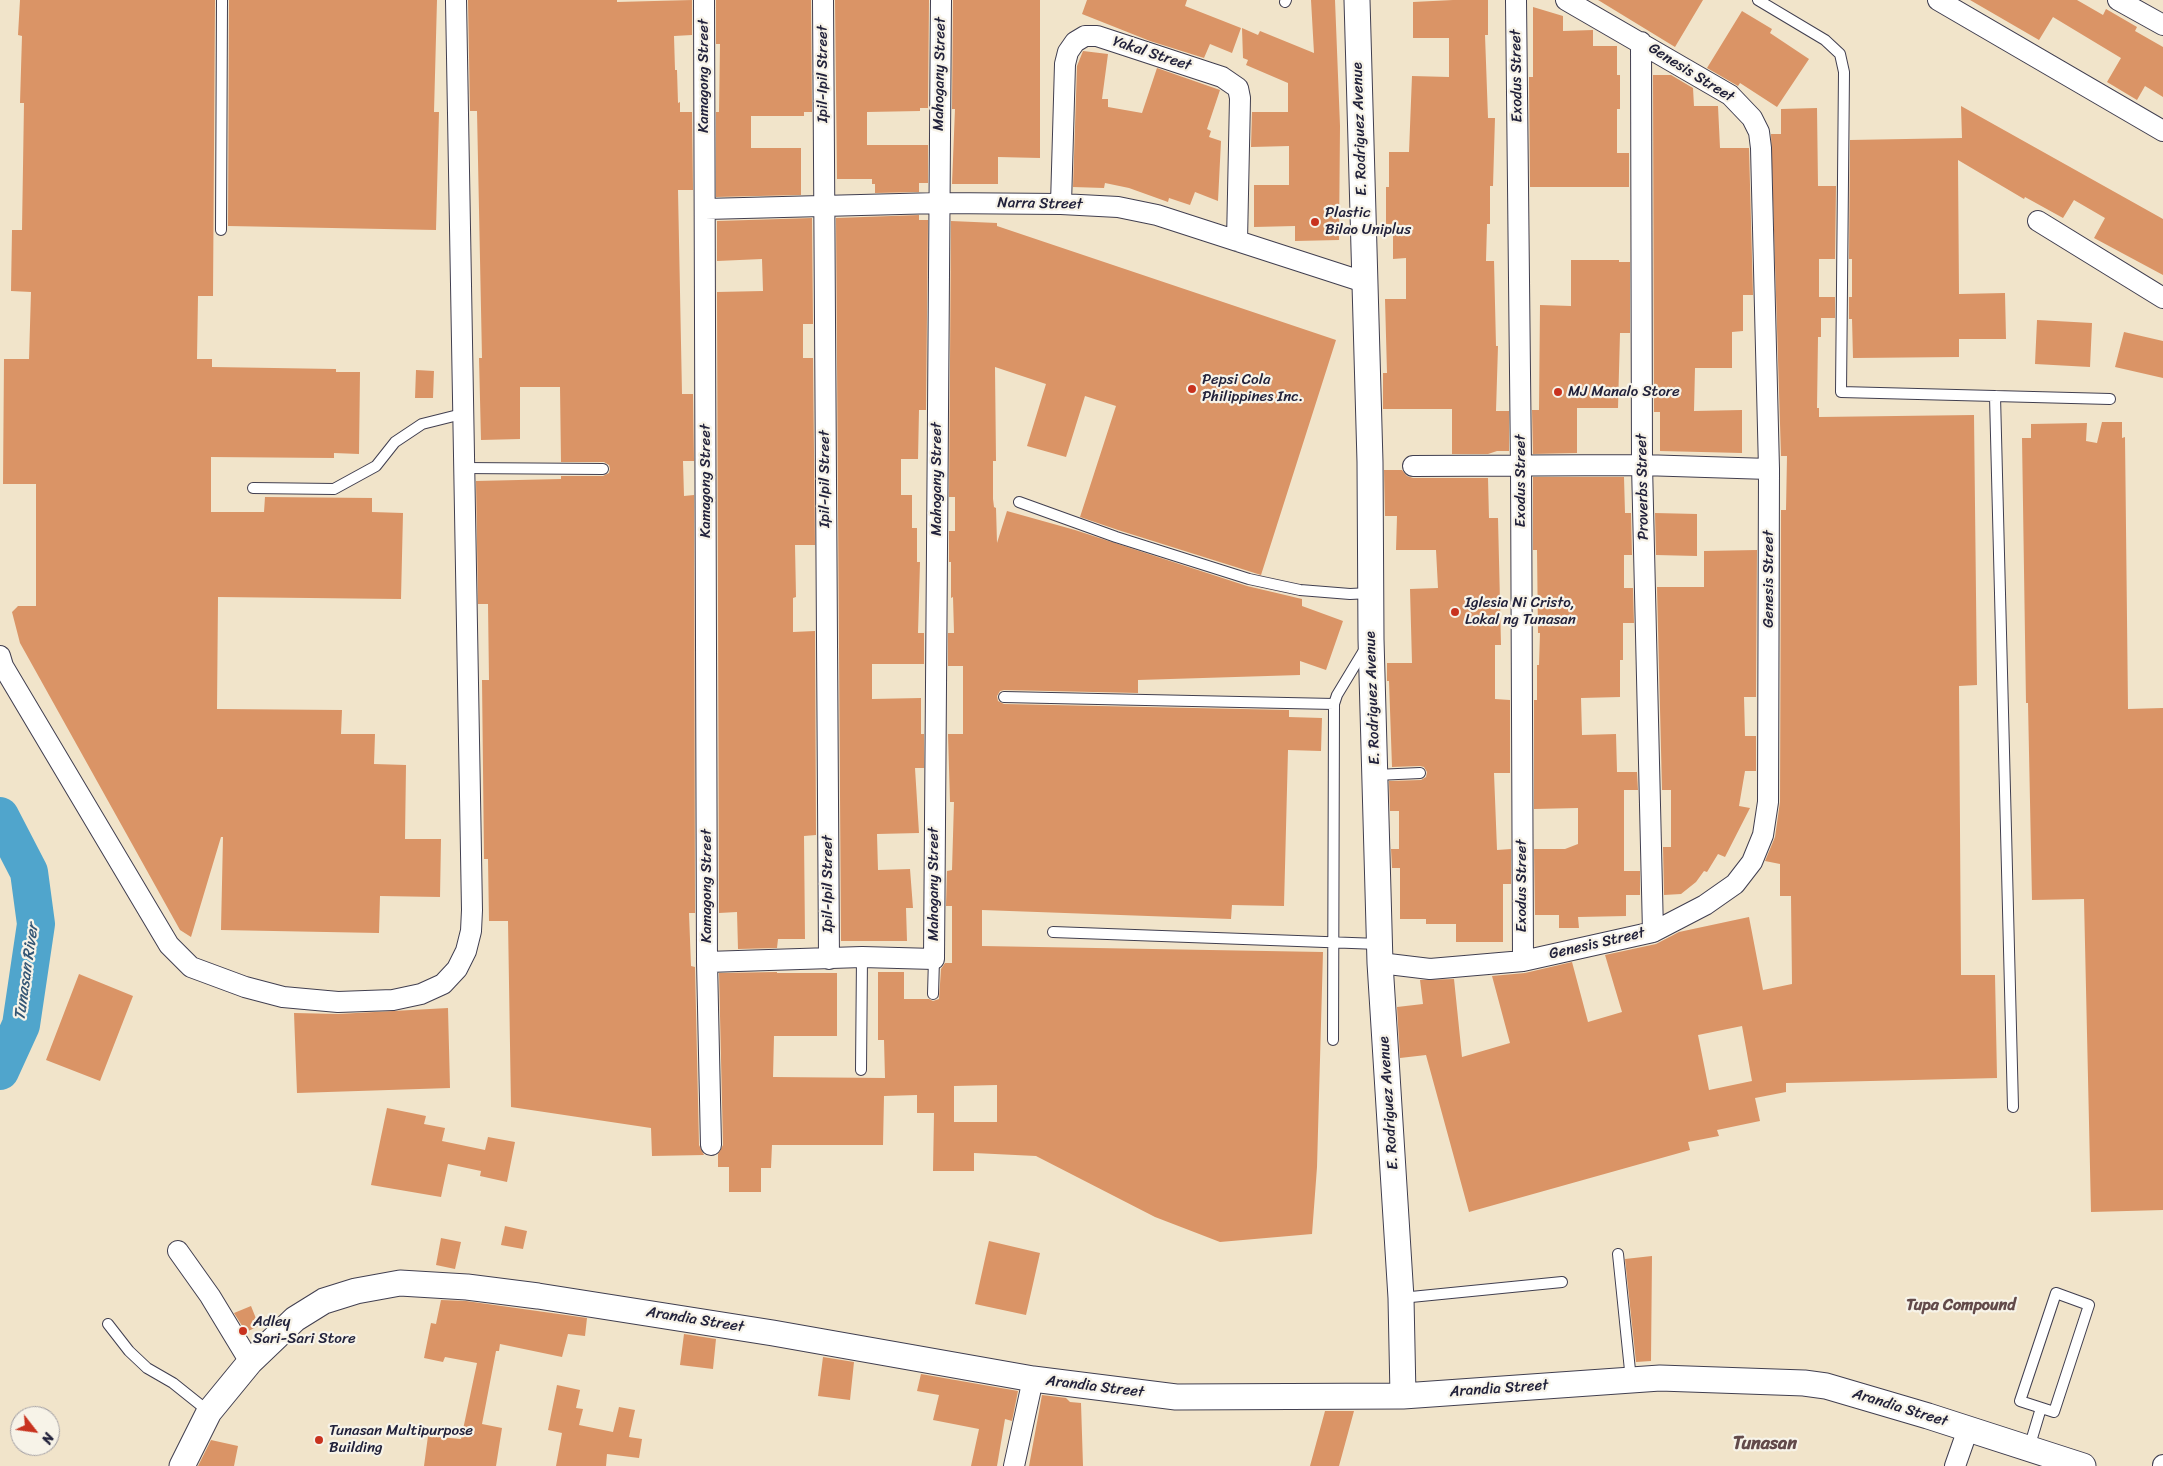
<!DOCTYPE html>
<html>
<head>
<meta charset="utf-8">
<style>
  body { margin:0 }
  #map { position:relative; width:2163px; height:1466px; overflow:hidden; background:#f1e4ca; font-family:Sriracha,sans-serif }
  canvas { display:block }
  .north { position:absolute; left:10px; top:1406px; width:50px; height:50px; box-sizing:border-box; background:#f7f3e8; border:1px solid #a29fa3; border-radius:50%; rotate:120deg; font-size:14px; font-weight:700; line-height:20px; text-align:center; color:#22223b }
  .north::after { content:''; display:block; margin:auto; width:18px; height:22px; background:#c8321e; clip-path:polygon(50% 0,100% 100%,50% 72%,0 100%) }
</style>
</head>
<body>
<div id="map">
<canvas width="2163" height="1466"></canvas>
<div class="north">N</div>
</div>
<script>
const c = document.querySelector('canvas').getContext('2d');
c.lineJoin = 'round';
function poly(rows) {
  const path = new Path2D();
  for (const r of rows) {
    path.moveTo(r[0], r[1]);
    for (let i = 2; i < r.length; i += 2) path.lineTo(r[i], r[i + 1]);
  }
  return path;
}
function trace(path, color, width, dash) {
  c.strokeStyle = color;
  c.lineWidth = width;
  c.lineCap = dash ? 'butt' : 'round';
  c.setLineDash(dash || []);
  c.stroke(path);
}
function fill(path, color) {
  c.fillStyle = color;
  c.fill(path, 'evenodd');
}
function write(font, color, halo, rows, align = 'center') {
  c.font = font + ' Sriracha,sans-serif';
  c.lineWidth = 4.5;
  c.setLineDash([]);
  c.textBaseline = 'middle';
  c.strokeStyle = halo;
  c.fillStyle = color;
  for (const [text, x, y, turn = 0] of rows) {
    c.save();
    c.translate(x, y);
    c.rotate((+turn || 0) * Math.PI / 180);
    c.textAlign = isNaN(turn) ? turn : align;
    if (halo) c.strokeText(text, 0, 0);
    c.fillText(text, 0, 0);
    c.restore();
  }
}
trace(poly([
  [0,816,29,872,36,924,21,1025,0,1071]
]), '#50a5cc', 38);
fill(poly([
  [20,0,215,0,213,296,198,296,197,359,212,359,212,367,336,369,336,372,360,372,359,454,334,453,334,458,211,457,211,512,264,512,265,497,372,498,372,512,403,513,401,599,218,597,217,709,342,710,341,734,375,734,374,764,406,765,405,839,441,839,440,897,380,896,379,933,221,930,223,837,221,837,191,937,180,930,20,643,12,612,18,606,36,606,36,484,3,484,4,359,29,359,31,292,11,291,12,230,22,230,24,103,20,103,22,36,18,35],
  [229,0,437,0,434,112,439,112,436,230,228,226],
  [468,0,617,0,617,2,692,0,692,35,674,36,675,70,677,70,678,103,680,102,680,112,692,112,693,190,678,190,682,394,693,394,694,461,683,461,684,496,694,495,695,913,689,913,691,966,695,967,699,1145,704,1155,652,1156,651,1128,511,1107,508,921,489,921,488,859,484,859,482,680,489,680,488,604,478,604,476,481,561,479,561,476,603,476,609,473,610,469,609,465,604,462,561,462,560,387,520,387,520,439,481,440,479,358,482,358,477,111,470,111],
  [716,0,811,0,812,112,804,112,804,116,751,116,751,148,801,148,801,195,716,197,716,112,719,112,720,44,716,44],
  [835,0,929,0,928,108,920,108,920,111,867,112,867,145,928,145,928,183,919,183,919,192,875,193,875,184,872,184,872,179,837,179],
  [953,0,1040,0,1040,158,998,157,998,184,952,184,955,109,952,109],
  [1087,0,1187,0,1185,6,1241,28,1232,53,1210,44,1204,58,1150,41,1082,14],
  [1311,0,1335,0,1340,126,1339,240,1295,241,1295,226,1254,227,1254,185,1289,185,1289,146,1251,147,1252,112,1288,112,1288,83,1246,65,1248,60,1243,58,1242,28,1258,35,1260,31,1314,53],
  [1453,0,1488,0,1488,35,1485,35,1488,118,1495,118,1493,186,1490,186,1490,224,1487,224,1486,261,1494,261,1496,346,1498,346,1496,411,1509,411,1509,451,1497,451,1488,454,1452,454,1452,409,1383,409,1383,373,1387,373,1385,299,1406,299,1406,258,1393,259,1393,224,1386,224,1386,187,1389,187,1389,152,1409,152,1412,76,1449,77,1449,38,1413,38,1413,2],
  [1598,0,1703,0,1675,47],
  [1970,0,2077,0,2103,15,2106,9,2137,27,2135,31,2163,47,2163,97,2145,86,2137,100,2107,82,2121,58,2053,17,2039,40],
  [1533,7,1563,16,1563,31,1593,30,1593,46,1617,46,1617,75,1620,75,1620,109,1617,109,1617,153,1629,153,1629,187,1530,187,1529,77,1533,77],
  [1742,11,1772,29,1770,33,1809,59,1777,107,1740,83,1738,86,1707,68],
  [1083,51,1108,54,1102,99,1108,99,1108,107,1142,113,1157,68,1220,90,1207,129,1211,131,1209,137,1221,141,1218,201,1195,192,1190,205,1169,198,1168,202,1129,188,1105,183,1104,188,1073,187,1077,66],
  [1653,75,1671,75,1693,88,1694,106,1718,106,1720,148,1749,148,1753,295,1743,295,1743,331,1732,332,1732,368,1695,368,1694,411,1742,410,1742,453,1660,451,1660,412,1654,412],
  [1961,106,2163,219,2163,275,2094,238,2105,218,2074,200,2063,218,2025,197,2024,199,1958,160,1959,294,2005,293,2006,339,1959,339,1959,357,1853,358,1852,319,1849,319,1849,297,1852,297,1852,259,1849,259,1850,140,1962,138],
  [1817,108,1818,186,1836,186,1835,259,1819,259,1819,297,1835,297,1835,318,1821,318,1821,337,1818,337,1817,408,1819,408,1819,417,1974,415,1977,685,1959,686,1961,975,1995,975,1997,1078,1786,1083,1786,1092,1755,1098,1760,1121,1717,1130,1719,1136,1688,1142,1690,1150,1469,1212,1426,1055,1400,1058,1397,1007,1423,1004,1420,980,1454,979,1462,1057,1510,1043,1492,976,1525,973,1572,962,1588,1022,1622,1012,1605,955,1656,944,1679,932,1749,917,1763,990,1792,984,1791,896,1780,896,1780,864,1765,861,1775,837,1780,802,1781,510,1786,510,1787,456,1781,456,1771,134,1781,134,1781,109],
  [1742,1026,1752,1081,1709,1090,1698,1035],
  [919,215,919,220,928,220,926,410,919,410,918,459,901,459,901,495,912,495,912,528,917,528,917,562,920,562,918,633,924,633,924,664,872,664,872,699,921,698,921,734,924,734,924,768,915,768,919,833,877,834,878,870,910,869,913,908,906,908,907,941,841,941,836,218],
  [812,218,813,324,803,324,803,358,813,358,815,545,795,545,796,597,793,598,793,632,815,631,816,835,804,836,805,939,778,939,777,948,738,949,737,912,719,913,717,292,763,291,762,259,717,261,717,221],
  [951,221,997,223,997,226,1336,340,1261,575,1118,530,1080,517,1116,406,1085,396,1066,457,1027,446,1046,384,995,367,996,461,993,461,993,499,994,507,996,508,997,543,1007,511,1075,530,1247,586,1302,599,1302,606,1343,621,1326,670,1300,661,1300,675,1138,680,1138,693,1004,690,1000,691,997,696,998,701,1004,704,1289,710,1289,717,1322,718,1321,751,1288,750,1284,906,1232,905,1231,919,982,910,982,946,1323,952,1317,1167,1312,1234,1220,1242,1155,1217,1036,1156,974,1153,974,1171,933,1171,934,1113,917,1113,917,1095,884,1096,883,1145,772,1145,771,1168,761,1168,761,1192,729,1192,729,1167,718,1167,718,1154,723,1145,719,973,777,972,777,973,837,973,837,1036,774,1036,773,1077,885,1078,884,1040,878,1040,878,972,904,972,904,999,929,999,933,1001,939,999,941,969,945,963,952,963,952,906,946,906,947,871,952,870,954,802,950,802,948,734,963,734,963,666,948,666,948,633,954,633,953,597,951,598,951,562,949,562,949,531,955,531,955,497,949,497],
  [997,1085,997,1122,954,1122,954,1086],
  [1571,260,1619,260,1619,262,1630,262,1630,333,1620,333,1618,408,1577,408,1577,453,1533,454,1532,410,1539,410,1540,305,1571,306],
  [2037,320,2092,323,2090,367,2035,364],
  [2124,332,2163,341,2163,378,2115,367],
  [416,370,434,371,433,398,415,398],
  [2102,422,2122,422,2122,438,2125,437,2128,709,2163,708,2163,1210,2091,1212,2084,899,2032,900,2028,703,2026,703,2022,438,2031,438,2031,424,2087,423,2086,441,2097,443],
  [1384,470,1402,470,1407,476,1413,478,1488,478,1489,518,1498,518,1501,645,1495,645,1495,699,1510,700,1510,773,1494,773,1497,850,1511,849,1511,884,1503,884,1503,942,1456,942,1456,924,1426,924,1426,919,1400,919,1400,868,1392,868,1391,849,1399,849,1399,811,1390,811,1389,781,1421,780,1426,777,1427,772,1424,767,1420,766,1392,767,1389,681,1387,681,1387,663,1412,663,1410,589,1438,588,1436,550,1396,550,1397,516,1385,516],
  [1533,477,1624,477,1625,513,1631,513,1632,555,1624,555,1624,588,1633,588,1634,623,1623,623,1623,660,1620,660,1620,697,1581,698,1582,735,1616,734,1617,772,1637,772,1638,790,1624,790,1624,871,1640,871,1640,895,1626,895,1626,916,1578,917,1579,928,1559,928,1559,915,1535,915,1534,849,1565,849,1578,844,1578,808,1534,809,1534,700,1537,700,1537,665,1539,665,1540,633,1538,633,1537,550,1533,550],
  [1655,513,1697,514,1697,556,1656,555],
  [1757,550,1756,697,1744,697,1745,736,1756,736,1756,771,1745,771,1739,806,1750,808,1725,857,1718,854,1707,872,1704,871,1696,882,1681,894,1664,895,1663,847,1671,847,1671,790,1662,790,1657,587,1704,587,1704,551],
  [79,974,133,996,100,1081,46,1060],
  [448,1008,450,1088,297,1093,294,1013,338,1014],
  [387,1108,426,1116,424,1124,445,1128,442,1141,485,1150,488,1137,515,1142,507,1182,480,1176,481,1171,448,1164,441,1197,371,1185],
  [505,1226,527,1231,523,1249,501,1245],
  [441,1238,461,1242,455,1269,436,1265],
  [989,1241,1040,1253,1026,1315,975,1304],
  [1652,1256,1651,1361,1636,1362,1625,1259],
  [441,1300,466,1301,587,1318,585,1336,568,1334,562,1357,500,1344,499,1351,496,1351,482,1424,502,1428,496,1466,424,1466,428,1436,461,1439,477,1363,445,1357,443,1362,424,1358,431,1323,436,1324],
  [251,1306,259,1326,246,1332,234,1313],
  [684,1334,716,1339,713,1369,680,1365],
  [823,1357,854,1362,850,1400,818,1396],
  [921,1374,1018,1391,1012,1421,1005,1419,997,1466,971,1466,979,1429,933,1420,939,1395,917,1391],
  [557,1385,580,1390,576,1408,583,1409,579,1425,613,1432,619,1407,635,1410,629,1437,642,1439,639,1458,607,1454,606,1466,556,1466,562,1433,548,1430],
  [1042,1395,1066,1398,1070,1402,1081,1403,1083,1466,1029,1466],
  [1325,1411,1354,1411,1339,1466,1310,1466],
  [211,1440,238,1446,234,1466,198,1466]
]), '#da9466');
const service = poly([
  [1758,0,1825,40,1840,54,1844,72,1841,392,2110,399],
  [1285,2,1286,0],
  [221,230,222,0],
  [1995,396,2013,1107],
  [463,468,603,469],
  [253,488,334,489,376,466,395,442,422,424,462,414],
  [1019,502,1116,537,1249,579,1300,590,1350,594,1370,593],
  [1004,697,1334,704],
  [1376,775,1420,773],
  [1053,932,1379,944],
  [933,994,934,959],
  [1333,1040,1334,704,1337,695,1366,647],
  [861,1070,862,957],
  [1618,1254,1631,1380],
  [2056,1293,2089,1305,2054,1412,2020,1401,2056,1293],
  [1401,1298,1562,1282],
  [108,1324,129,1351,147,1368,173,1383,208,1411],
  [2029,1448,2041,1408]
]);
const minor = poly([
  [704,0,707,962,711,1145],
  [823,0,829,959],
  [1516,0,1521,465,1523,961],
  [1938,0,2163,131],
  [2118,0,2163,25],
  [1641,42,1642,465,1653,932],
  [1061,204,1065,64,1068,52,1075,42,1085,36,1097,36,1222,77,1238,88,1240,98,1237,241],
  [705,209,939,203,1061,204,1118,207,1157,215,1364,282],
  [2038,221,2163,298],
  [1413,466,1642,465,1769,469],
  [0,656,3,666,169,945,191,967,245,987,283,997,338,1002,393,1000,421,994,443,984,457,969,466,951,471,931,472,910,456,0],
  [707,962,862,957,934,959,941,0],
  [1380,963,1430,969,1523,961,1653,932,1705,905,1735,884,1752,862,1763,835,1768,802,1769,469,1761,148,1759,132,1752,118,1730,95,1566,0],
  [178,1251,210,1296,250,1362],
  [1014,1466,1033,1379],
  [1955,1466,1968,1429],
  [2163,1466,2163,1465]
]);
const tertiary = poly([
  [1357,0,1370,462,1371,639,1380,963,1401,1298,1403,1396],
  [182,1466,209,1412,250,1362,295,1319,324,1301,356,1291,400,1283,467,1287,538,1296,773,1333,1033,1379,1176,1397,1403,1396,1660,1378,1804,1383,1826,1386,1928,1416,2083,1466]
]);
trace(service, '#413f50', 12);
trace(minor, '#413f50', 22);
trace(tertiary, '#413f50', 27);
trace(service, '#fff', 10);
trace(minor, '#fff', 20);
trace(tertiary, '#fff', 25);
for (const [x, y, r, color] of [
  [1315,222,5,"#c8321e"],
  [1192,389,5,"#c8321e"],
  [1558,392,5,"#c8321e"],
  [1455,612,5,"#c8321e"],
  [243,1331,5,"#c8321e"],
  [319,1440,5,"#c8321e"]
]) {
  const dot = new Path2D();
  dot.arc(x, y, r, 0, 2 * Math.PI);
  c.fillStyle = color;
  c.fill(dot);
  trace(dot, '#f7f3e8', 2);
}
write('15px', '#22223b', '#f7f3e8', [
  ["Yakal Street",1152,54,18],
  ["Genesis Street",1691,73,32],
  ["Ipil-Ipil Street",823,74,-90],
  ["Mahogany Street",940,74,-89],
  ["Kamagong Street",704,76,-90],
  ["Exodus Street",1517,76,-91],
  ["E. Rodriguez Avenue",1360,129,-92],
  ["Narra Street",1040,204,1],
  ["Ipil-Ipil Street",825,479,-90],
  ["Mahogany Street",937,479,-90],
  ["Kamagong Street",706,481,-90],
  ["Exodus Street",1521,481,-90],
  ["Proverbs Street",1643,487,-91],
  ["Genesis Street",1769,579,-90],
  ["E. Rodriguez Avenue",1373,698,-92],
  ["Ipil-Ipil Street",828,884,-90],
  ["Mahogany Street",934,884,-90],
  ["Kamagong Street",707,886,-90],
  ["Exodus Street",1522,886,-90],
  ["Genesis Street",1597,944,-13],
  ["E. Rodriguez Avenue",1389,1103,-94],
  ["Arandia Street",695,1320,9],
  ["Arandia Street",1095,1387,7],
  ["Arandia Street",1499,1389,-4],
  ["Arandia Street",1900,1408,17]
]);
write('15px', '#22223b', '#f7f3e8', [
  ["Plastic",1325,213],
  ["Bilao Uniplus",1325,230],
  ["Pepsi Cola",1202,380],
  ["Philippines Inc.",1202,397],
  ["MJ Manalo Store",1568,392],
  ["Iglesia Ni Cristo,",1465,603],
  ["Lokal ng Tunasan",1465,620],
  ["Adley",253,1322],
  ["Sari-Sari Store",253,1339],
  ["Tunasan Multipurpose",329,1431],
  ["Building",329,1448]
], 'left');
write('italic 16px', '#345675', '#f7f3e8', [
  ["Tunasan River",27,972,-82]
]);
write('bold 16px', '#624a4a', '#f7f3e8', [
  ["Tupa Compound",1961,1306]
]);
write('bold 18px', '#624a4a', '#f7f3e8', [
  ["Tunasan",1765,1444]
]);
</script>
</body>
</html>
